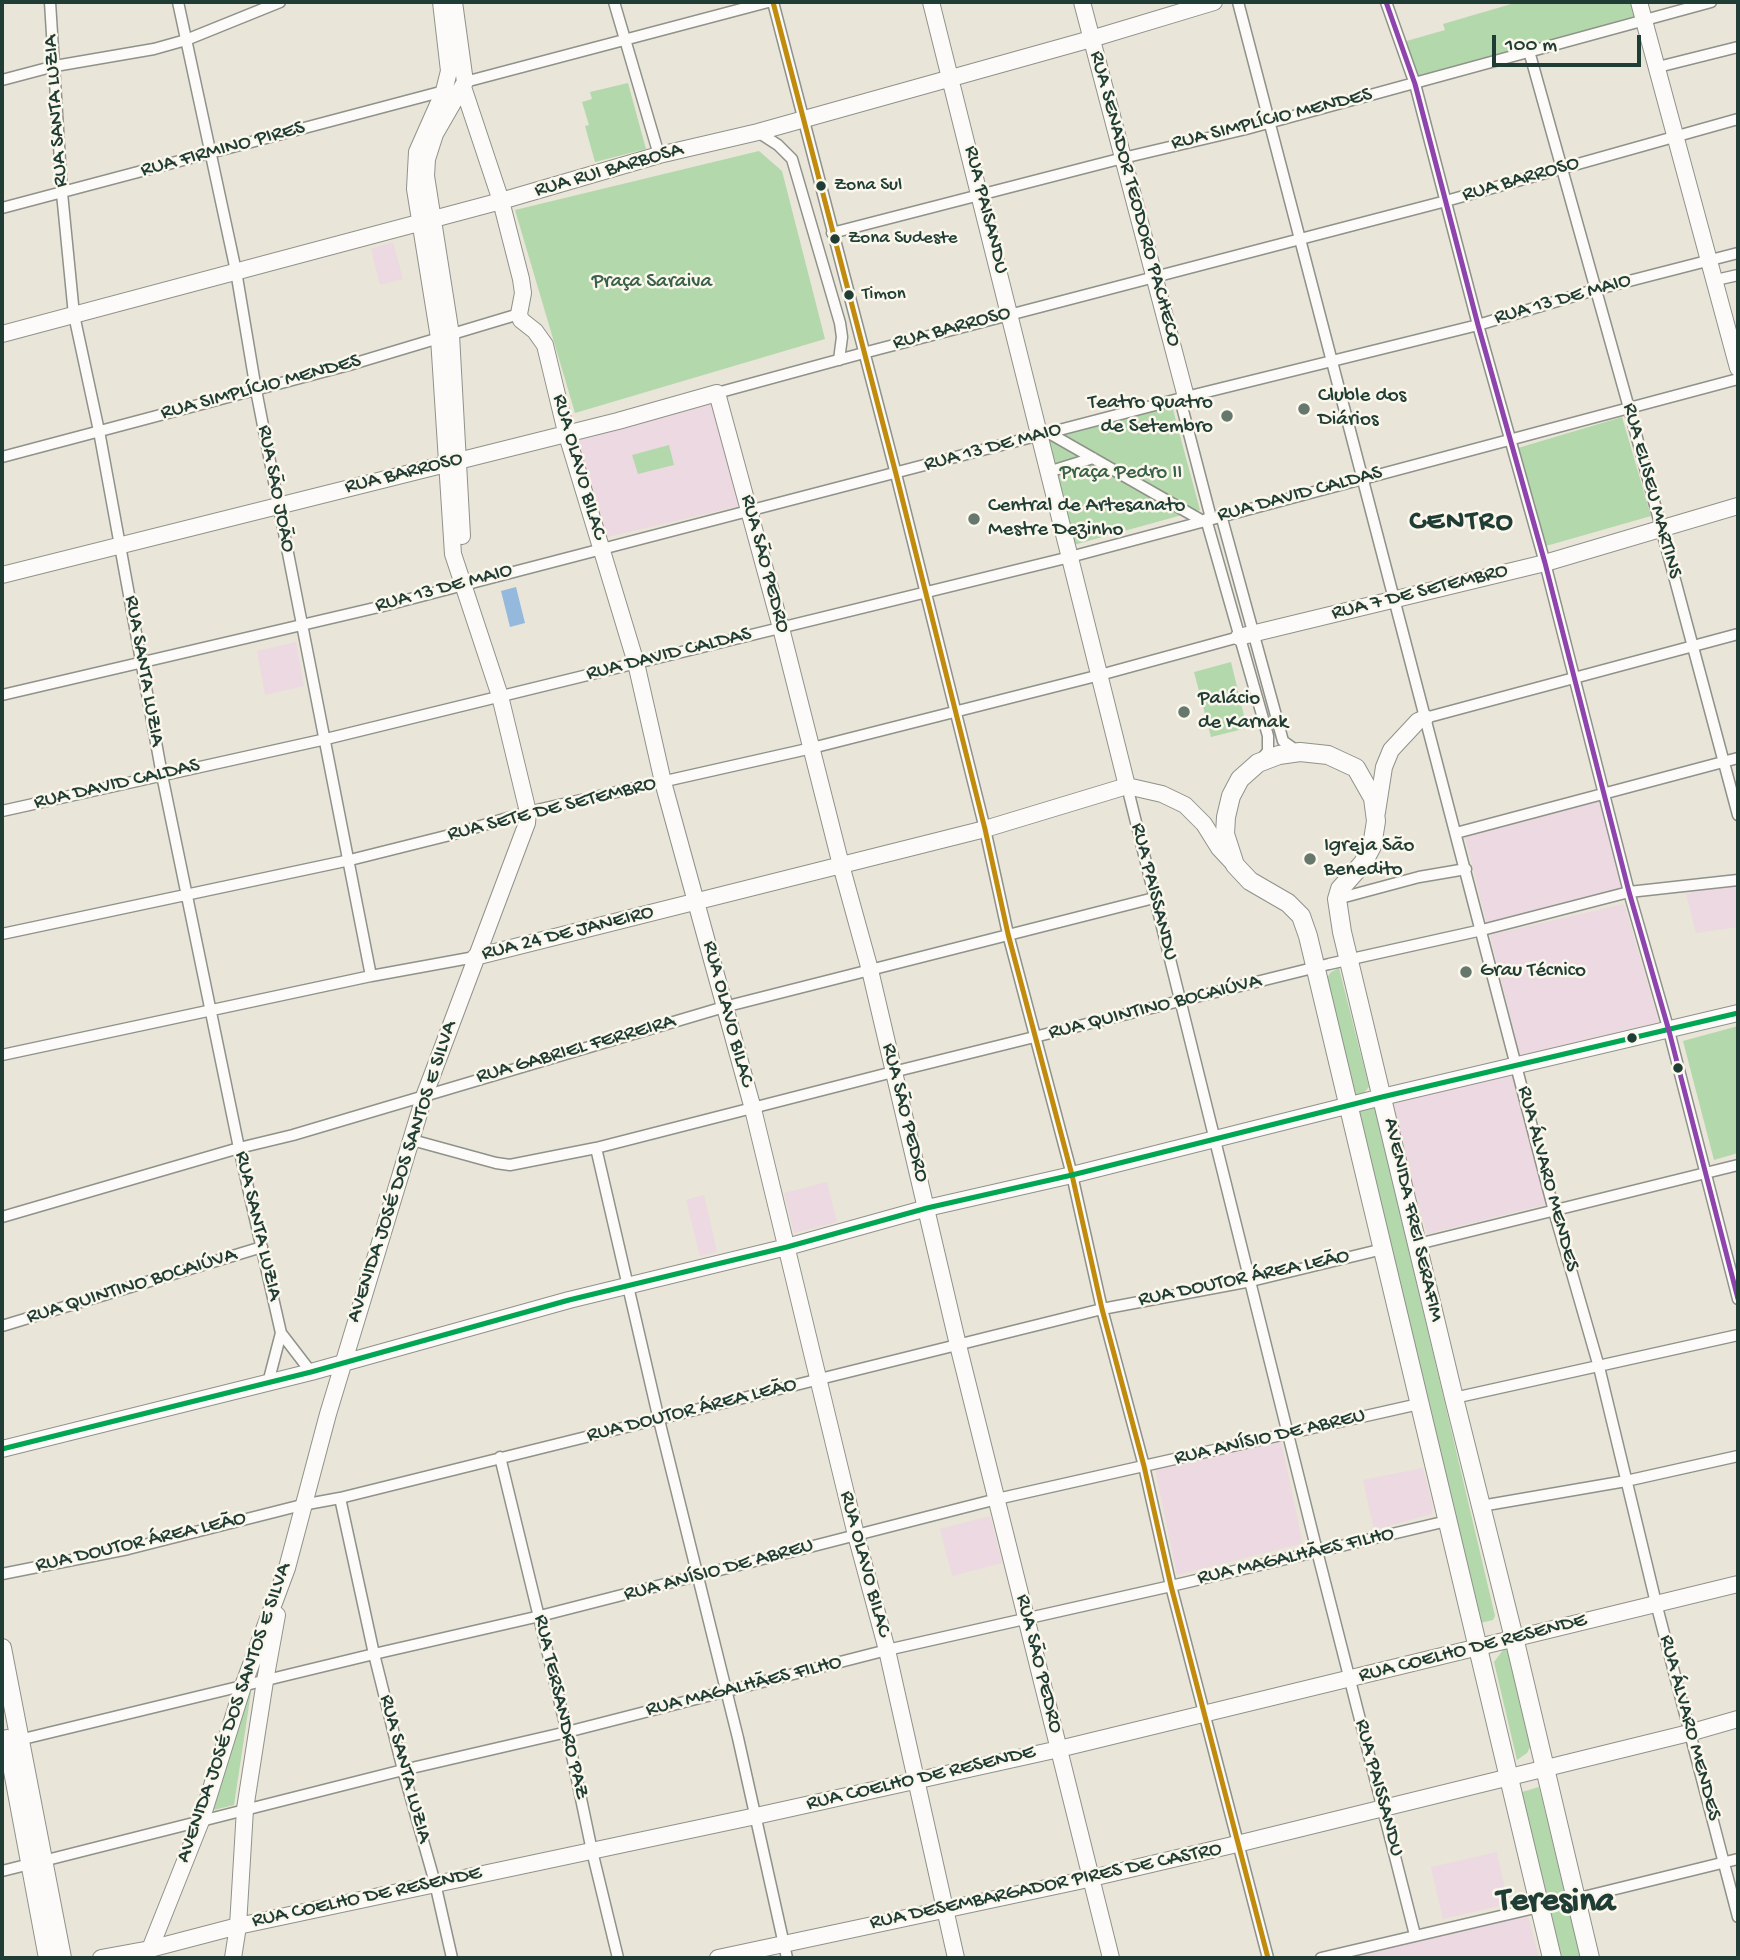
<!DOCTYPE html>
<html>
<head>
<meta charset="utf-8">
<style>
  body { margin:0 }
  #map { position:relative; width:1740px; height:1960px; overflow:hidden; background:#e9e5d8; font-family:"Gochi Hand",sans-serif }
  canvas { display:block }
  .frame { position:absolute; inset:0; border:4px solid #1f3d34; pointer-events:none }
  .scale { position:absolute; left:1492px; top:35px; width:149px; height:32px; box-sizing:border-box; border:4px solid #1f3d34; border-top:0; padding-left:9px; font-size:21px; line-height:24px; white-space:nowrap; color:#1f3d34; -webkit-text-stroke:5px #fbf7ec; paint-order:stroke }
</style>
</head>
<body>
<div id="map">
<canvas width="1740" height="1960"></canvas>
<div class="frame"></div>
<div class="scale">100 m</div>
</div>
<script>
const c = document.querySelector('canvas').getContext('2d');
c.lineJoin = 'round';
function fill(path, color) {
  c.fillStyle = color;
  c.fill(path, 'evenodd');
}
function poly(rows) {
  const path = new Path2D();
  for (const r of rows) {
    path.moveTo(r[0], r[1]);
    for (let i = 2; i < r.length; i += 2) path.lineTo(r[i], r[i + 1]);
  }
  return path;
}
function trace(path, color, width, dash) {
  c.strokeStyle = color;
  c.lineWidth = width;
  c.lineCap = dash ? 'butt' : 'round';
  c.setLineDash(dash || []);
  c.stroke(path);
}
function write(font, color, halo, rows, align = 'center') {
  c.font = font + ' "Gochi Hand",sans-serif';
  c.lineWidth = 5;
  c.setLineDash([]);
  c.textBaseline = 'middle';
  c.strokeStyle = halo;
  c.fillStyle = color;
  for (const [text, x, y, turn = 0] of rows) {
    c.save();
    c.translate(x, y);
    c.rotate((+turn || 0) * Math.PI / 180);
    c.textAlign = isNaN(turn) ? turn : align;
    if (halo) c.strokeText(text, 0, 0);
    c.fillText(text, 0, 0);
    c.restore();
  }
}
fill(poly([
  [393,242,403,279,380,285,371,249],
  [710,400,739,506,603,538,575,435],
  [296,642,304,686,265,695,257,651],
  [1598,797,1622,888,1487,924,1464,833],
  [1738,885,1738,927,1696,933,1686,893],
  [1624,904,1659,1022,1520,1056,1490,935],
  [1513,1071,1547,1204,1427,1234,1387,1100],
  [827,1182,837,1222,794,1233,784,1193],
  [704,1195,717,1252,700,1256,686,1200],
  [1281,1441,1302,1540,1300,1544,1177,1575,1155,1468],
  [1423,1468,1433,1508,1432,1514,1374,1530,1363,1480],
  [990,1516,1002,1563,952,1576,940,1529],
  [1497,1852,1508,1904,1443,1919,1431,1867],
  [1528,1915,1539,1958,1349,1958]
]), '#ecd9e1');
fill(poly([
  [1518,2,1636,2,1641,18,1418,82,1403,42,1445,30,1443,24],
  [628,83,646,149,595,162,585,126,589,125,582,102,592,99,590,92],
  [759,151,782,171,825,339,575,413,515,210],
  [1171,402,1200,510,1070,546,1043,437],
  [1622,417,1651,516,1546,546,1518,448],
  [669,445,674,465,638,474,632,455],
  [1231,662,1247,728,1211,737,1194,672],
  [1339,968,1369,1087,1362,1095,1354,1096,1325,981,1331,972],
  [1738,1026,1738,1153,1714,1160,1683,1041],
  [1371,1106,1375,1107,1495,1616,1493,1620,1480,1623,1358,1109],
  [1507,1649,1530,1747,1527,1753,1517,1760,1494,1662,1503,1650],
  [245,1692,251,1692,234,1805,205,1812],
  [1539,1787,1581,1958,1562,1958,1522,1792]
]), '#b3d8ac');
fill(poly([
  [516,587,525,623,510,627,501,591]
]), '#94b9dc');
const street = poly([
  [50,2,62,193,74,315,99,431,162,775,239,1148,281,1333,311,1372],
  [178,2,236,271,256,390,371,976],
  [614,2,659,155],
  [773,2,896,474,985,829,1008,934,1072,1175,1102,1309,1144,1466,1171,1586,1268,1958],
  [1238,2,1554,1211,1599,1367,1656,1603,1738,1917],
  [1386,2,1415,84,1478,325,1545,563,1629,892,1669,1031,1738,1299],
  [1529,51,1629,408,1738,815],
  [1658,67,1738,47],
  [2,80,55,66,154,49,186,40,280,2],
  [465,82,768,2],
  [758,132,778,145,792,159,840,323,842,337,839,360],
  [2,208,444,91],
  [832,233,1123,158,1246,129,1711,2],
  [1716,280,1738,275],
  [717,393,871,351,1446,201,1738,119],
  [1180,399,1211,518],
  [1049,433,1201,520],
  [2,457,349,365,519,314],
  [1048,472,1093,458],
  [1221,515,1283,741,1297,751],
  [1206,519,1268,736,1268,751,1260,761],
  [2,695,383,606,1186,397,1478,325,1594,290,1738,253],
  [1425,718,1738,634],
  [1127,786,1317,1551,1415,1935],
  [2,811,326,739,1070,557,1738,379],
  [1456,833,1738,758],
  [1337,899,1419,877,1466,869],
  [2,934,350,860,450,835,528,812,812,748,1100,675,1239,637],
  [2,1055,371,976,475,957],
  [412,1140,496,1163,510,1165,596,1148,893,1072,1329,964,1482,930,1629,892,1738,880],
  [596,1148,659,1420,738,1738,787,1958],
  [2,1217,239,1148,293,1135,724,1007,1154,898],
  [1418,1244,1738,1165],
  [2,1326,262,1247],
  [268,1383,281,1333],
  [1454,1398,1738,1335],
  [500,1457,567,1732,592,1851,618,1958],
  [340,1498,374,1654,403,1770,435,1883,452,1958],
  [1481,1506,1626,1481,1738,1456],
  [2,1574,128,1549,302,1505,340,1498,1102,1309,1251,1281,1383,1249],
  [19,1740,374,1654,540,1616,997,1499,1419,1404],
  [43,1861,403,1770,567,1732,887,1650,1171,1586,1447,1521],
  [2,1871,30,1864],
  [1575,1899,1738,1859],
  [1321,1958,1539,1907]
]);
const secondary = poly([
  [454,2,465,82,435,134,427,159,426,176,451,335,462,536],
  [931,2,1127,786],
  [1082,2,1186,397],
  [1639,2,1738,368],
  [463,87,501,201,521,279,523,293,519,314,521,320,535,331,545,345,566,432,636,663,663,782,753,1109,856,1535,887,1650,956,1958],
  [2,334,501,201,659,155,758,132,1091,39,1214,2],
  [2,575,618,421,717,393,781,628,841,865,870,970,958,1345,1111,1958],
  [1239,637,1545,563,1738,506],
  [1377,812,1384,767,1391,750,1418,721,1425,718],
  [475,957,985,829,1127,786,1162,794,1185,805,1204,824,1219,848,1234,864],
  [2,1449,311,1372,569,1300,787,1247,927,1208,1072,1175,1382,1097,1738,1013],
  [101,1958,150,1949,238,1926,756,1816,1059,1749,1738,1584],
  [142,1958,150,1949,201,1821,243,1686,287,1568,328,1414,425,1094,527,823,528,812,500,696,453,554,439,338,415,189,417,152,444,91,449,71,441,2],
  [233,1958,238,1926,245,1809,265,1681,277,1615],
  [718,1958,1079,1881,1237,1844,1689,1733,1738,1719]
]);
const primary = poly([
  [2,1648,62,1958],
  [7,1739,48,1958],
  [1552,1958,1308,936,1301,916,1288,903,1250,881,1235,865,1225,834,1226,817,1231,796,1240,779,1258,763,1279,755,1300,752,1328,755,1356,768,1373,798,1376,821,1372,846,1363,863,1340,889,1337,899,1342,932,1454,1398,1516,1646,1590,1958]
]);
trace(street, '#8f928a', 13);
trace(secondary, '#8f928a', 18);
trace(primary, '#8f928a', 20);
trace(street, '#fcfbf9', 10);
trace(secondary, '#fcfbf9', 16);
trace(primary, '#fcfbf9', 18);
trace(poly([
  [773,2,896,474,985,829,1008,934,1072,1175,1102,1309,1144,1466,1171,1586,1268,1958]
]), '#c18c0d', 5);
trace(poly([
  [2,1449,311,1372,569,1300,787,1247,927,1208,1072,1175,1382,1097,1738,1013]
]), '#00a651', 5);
trace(poly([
  [1386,2,1415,84,1478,325,1545,563,1629,892,1669,1031,1738,1299]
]), '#8e44ad', 5);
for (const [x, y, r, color] of [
  [821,186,6,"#1f3d34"],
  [835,239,6,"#1f3d34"],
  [849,295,6,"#1f3d34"],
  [1304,409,7,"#66786d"],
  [1227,416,7,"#66786d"],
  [974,519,7,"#66786d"],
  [1184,712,7,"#66786d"],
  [1310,859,7,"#66786d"],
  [1466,972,7,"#66786d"],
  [1632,1038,6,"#1f3d34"],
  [1678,1068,6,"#1f3d34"]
]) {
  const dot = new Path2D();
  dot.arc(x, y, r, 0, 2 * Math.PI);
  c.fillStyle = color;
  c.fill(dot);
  trace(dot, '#fbf7ec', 2.5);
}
write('19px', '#1f3d34', '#fbf7ec', [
  ["Zona Sul",834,186],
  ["Zona Sudeste",848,239],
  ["Timon",862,295]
], 'left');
write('21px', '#1f3d34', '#fbf7ec', [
  ["RUA SANTA LUZIA",57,111,-94],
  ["RUA SIMPLÍCIO MENDES",1272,120,-14],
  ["RUA FIRMINO PIRES",223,150,-15],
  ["RUA RUI BARBOSA",609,171,-16],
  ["RUA BARROSO",1521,180,-16],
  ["RUA SENADOR TEODORO PACHECO",1134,199,75],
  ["RUA PAISANDU",985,210,76],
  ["RUA 13 DE MAIO",1563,300,-16],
  ["RUA BARROSO",952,329,-15],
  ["RUA SIMPLÍCIO MENDES",261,388,-15],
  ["RUA 13 DE MAIO",993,448,-15],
  ["RUA OLAVO BILAC",578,467,74],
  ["RUA BARROSO",404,474,-14],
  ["RUA SÃO JOÃO",275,489,79],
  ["RUA ELISEU MARTINS",1651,491,75],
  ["RUA DAVID CALDAS",1300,495,-15],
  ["RUA SÃO PEDRO",764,564,75],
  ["RUA 13 DE MAIO",444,589,-15],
  ["RUA 7 DE SETEMBRO",1420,593,-14],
  ["RUA DAVID CALDAS",669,655,-14],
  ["RUA SANTA LUZIA",143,671,80],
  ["RUA DAVID CALDAS",117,785,-13],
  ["RUA SETE DE SETEMBRO",552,810,-14],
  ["RUA PAISSANDU",1153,892,76],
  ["RUA 24 DE JANEIRO",568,934,-14],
  ["RUA QUINTINO BOCAIÚVA",1155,1008,-14],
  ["RUA OLAVO BILAC",727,1014,75],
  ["RUA GABRIEL FERREIRA",576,1050,-16],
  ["RUA SÃO PEDRO",904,1113,76],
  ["AVENIDA JOSÉ DOS SANTOS E SILVA",403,1172,-72],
  ["RUA ÁLVARO MENDES",1547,1179,75],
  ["AVENIDA FREI SERAFIM",1412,1220,77],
  ["RUA SANTA LUZIA",257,1226,77],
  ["RUA DOUTOR ÁREA LEÃO",1244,1279,-12],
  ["RUA QUINTINO BOCAIÚVA",132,1287,-17],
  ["RUA DOUTOR ÁREA LEÃO",692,1411,-14],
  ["RUA ANÍSIO DE ABREU",1270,1438,-13],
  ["RUA DOUTOR ÁREA LEÃO",141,1543,-13],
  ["RUA MAGALHÃES FILHO",1296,1557,-13],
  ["RUA OLAVO BILAC",864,1564,75],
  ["RUA ANÍSIO DE ABREU",719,1571,-15],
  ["RUA COELHO DE RESENDE",1473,1649,-14],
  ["RUA SÃO PEDRO",1038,1664,76],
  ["RUA MAGALHÃES FILHO",744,1687,-14],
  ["RUA TERSANDRO PAZ",560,1707,77],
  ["AVENIDA JOSÉ DOS SANTOS E SILVA",235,1713,-71],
  ["RUA ÁLVARO MENDES",1689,1728,75],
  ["RUA SANTA LUZIA",404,1769,75],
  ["RUA COELHO DE RESENDE",921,1779,-13],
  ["RUA PAISSANDU",1378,1788,75],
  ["RUA DESEMBARGADOR PIRES DE CASTRO",1046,1887,-12],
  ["RUA COELHO DE RESENDE",367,1898,-12]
]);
write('21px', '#396149', '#fbf7ec', [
  ["Praça Saraiva",652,283],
  ["Praça Pedro II",1121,474]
]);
write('21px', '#1f3d34', '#fbf7ec', [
  ["Cluble dos",1318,397],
  ["Diários",1318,421],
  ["Teatro Quatro",1213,404,"right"],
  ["de Setembro",1213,428,"right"],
  ["Central de Artesanato",988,507],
  ["Mestre Dezinho",988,531],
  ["Palácio",1198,700],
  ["de Karnak",1198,724],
  ["Igreja São",1324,847],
  ["Benedito",1324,871],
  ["Grau Técnico",1480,972]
], 'left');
c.letterSpacing = '2px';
write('bold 28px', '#1f3d34', '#fbf7ec', [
  ["CENTRO",1462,524]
]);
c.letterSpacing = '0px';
write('bold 35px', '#1f3d34', '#fbf7ec', [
  ["Teresina",1556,1904]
]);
</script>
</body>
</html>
